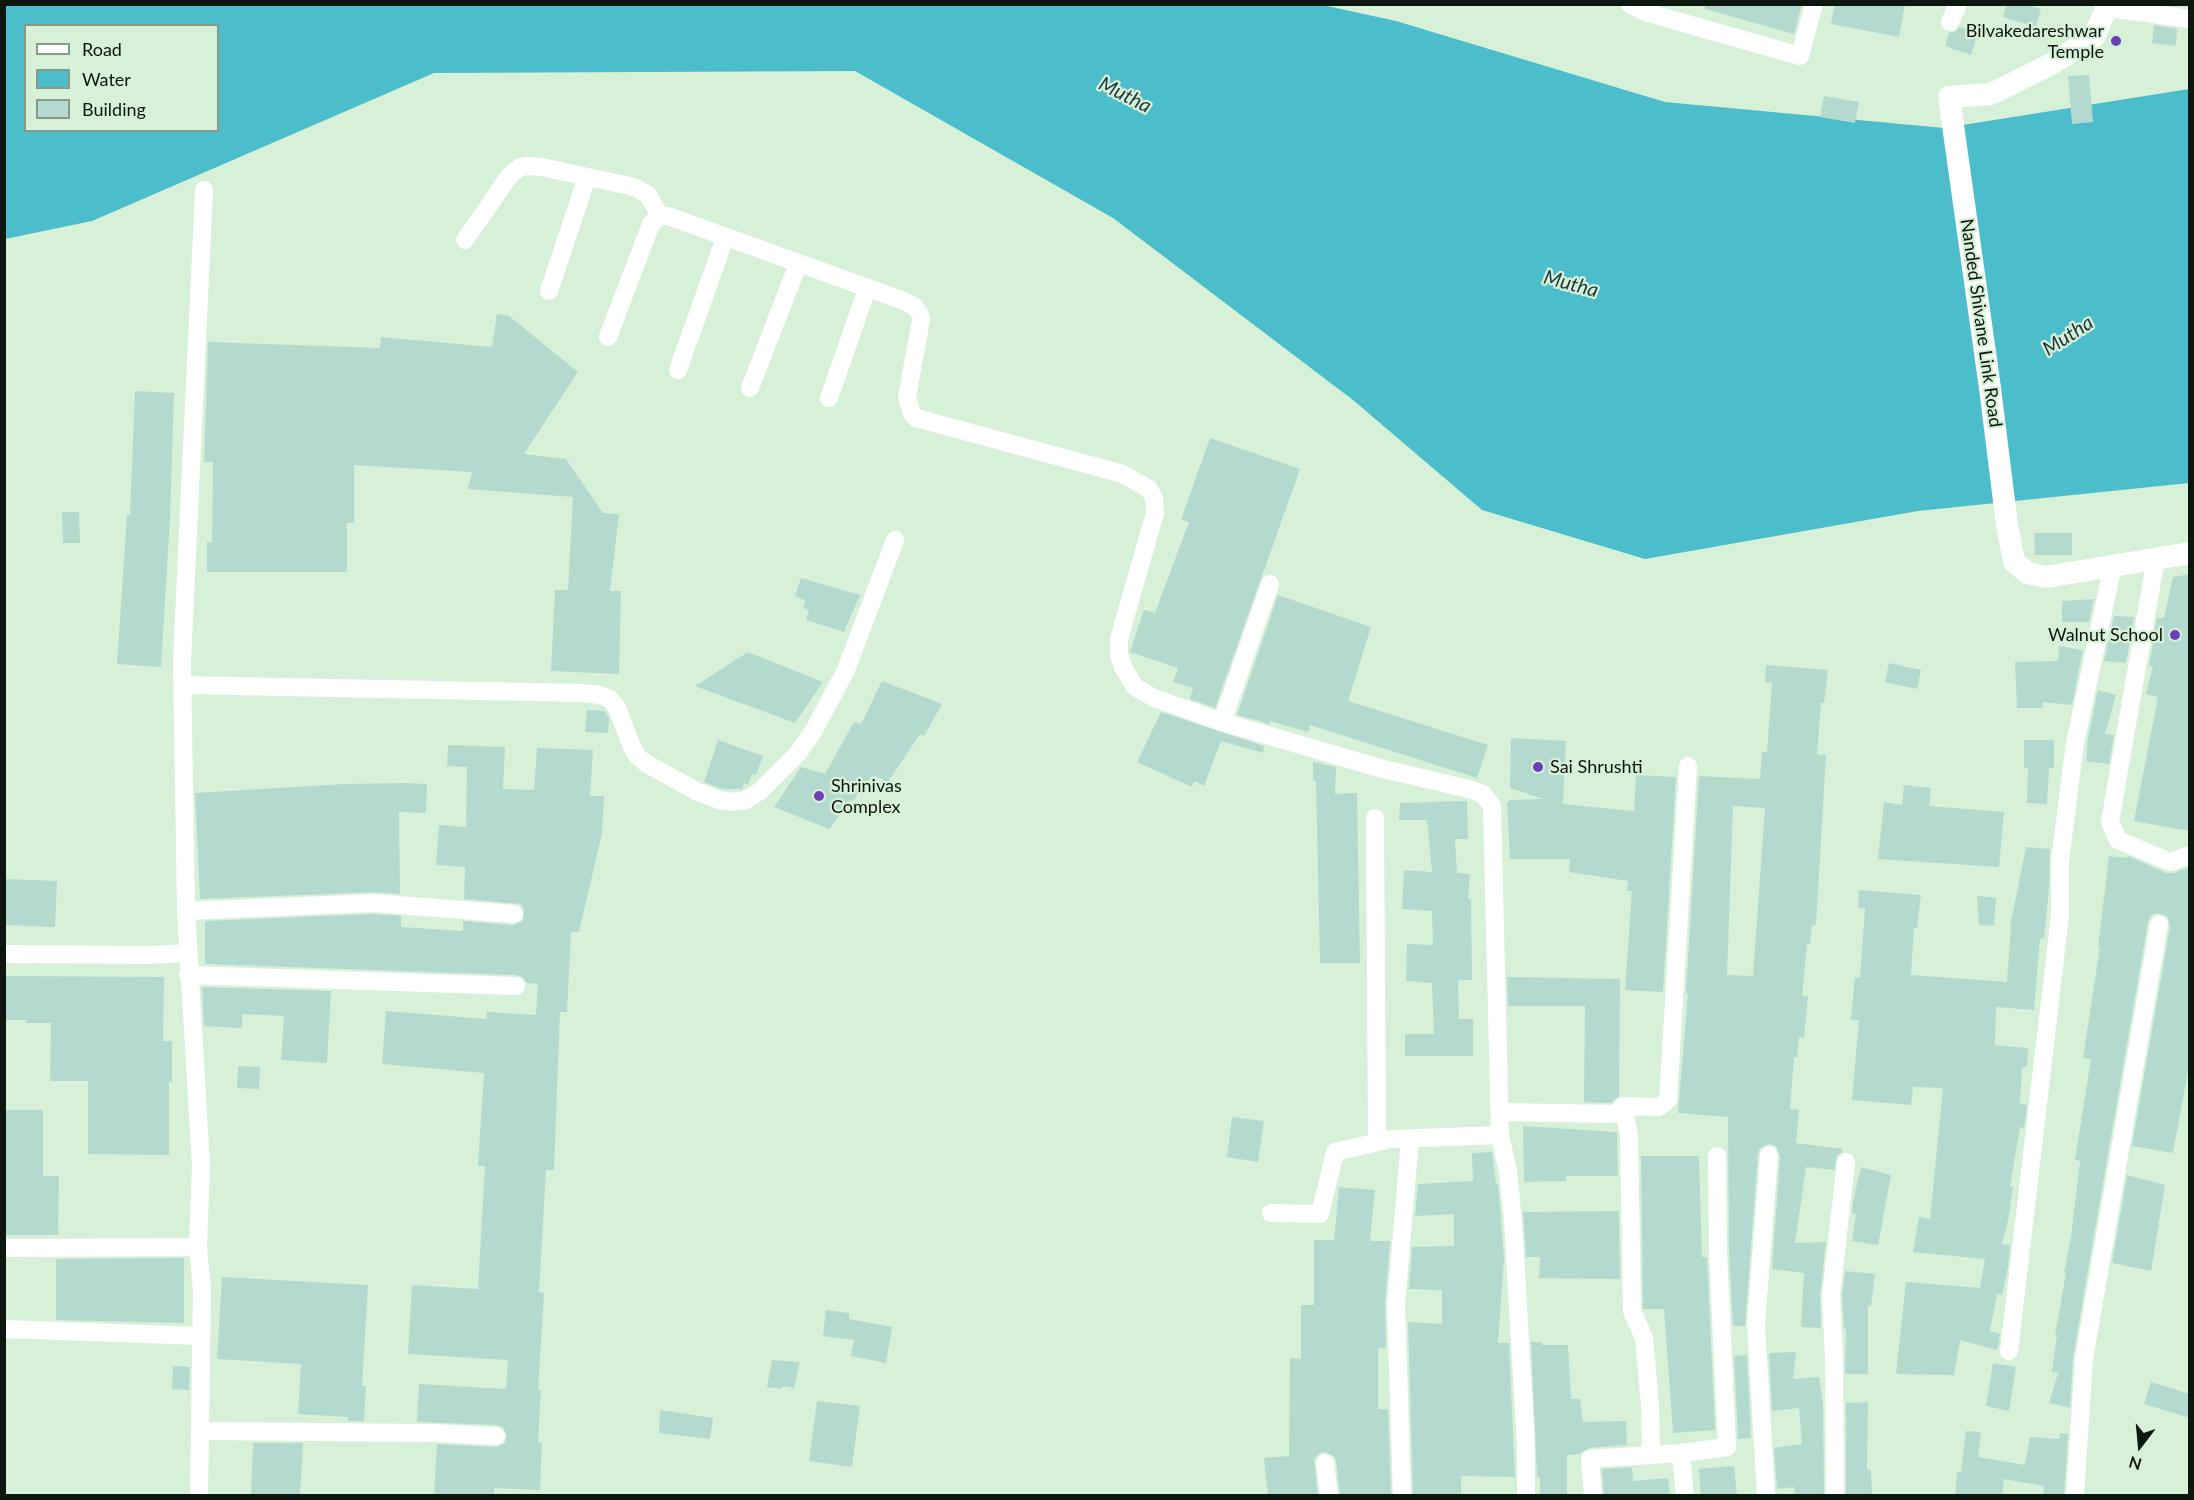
<!DOCTYPE html>
<html>
<head>
<meta charset="utf-8">
<style>
  body { margin:0 }
  #map { position:relative; width:2194px; height:1500px; overflow:hidden; background:#d7f1d9; font-family:Lato,sans-serif }
  canvas { display:block }
  .frame { position:absolute; inset:0; border:6px solid #0e170f; pointer-events:none }
  .legend { position:absolute; left:24px; top:24px; width:195px; height:108px; box-sizing:border-box; background:#d7f1d9; border:2px solid #879a88; margin:0; padding:8px 10px; list-style:none; font-size:18px; color:#0e170f }
  .legend li { display:flex; align-items:center; gap:12px; height:30px }
  .legend b { width:30px; border:2px solid #879a88 }
  .north { position:absolute; left:2110px; top:1416px; width:60px; height:60px; -webkit-text-stroke:4px #d7f1d9; paint-order:stroke; rotate:196deg; font-size:16px; font-weight:700; line-height:24px; text-align:center; color:#0e170f }
  .north::after { content:''; display:block; margin:auto; width:21px; height:27px; background:#0e170f; clip-path:polygon(50% 0,100% 100%,50% 72%,0 100%) }
</style>
</head>
<body>
<div id="map">
<canvas width="2194" height="1500"></canvas>
<div class="frame"></div>
<ul class="legend">
<li><b style="height:8px;background:#fff"></b>Road</li>
<li><b style="height:16px;background:#4cbdcb"></b>Water</li>
<li><b style="height:16px;background:#b4dacf"></b>Building</li>
</ul>
<div class="north">N</div>
</div>
<script>
const c = document.querySelector('canvas').getContext('2d');
c.lineJoin = 'round';
function fill(path, color) {
  c.fillStyle = color;
  c.fill(path, 'evenodd');
}
function poly(rows) {
  const path = new Path2D();
  for (const r of rows) {
    path.moveTo(r[0], r[1]);
    for (let i = 2; i < r.length; i += 2) path.lineTo(r[i], r[i + 1]);
  }
  return path;
}
function trace(path, color, width, dash) {
  c.strokeStyle = color;
  c.lineWidth = width;
  c.lineCap = dash ? 'butt' : 'round';
  c.setLineDash(dash || []);
  c.stroke(path);
}
function write(font, color, halo, rows, align = 'center') {
  c.font = font + ' Lato,sans-serif';
  c.lineWidth = 4.5;
  c.setLineDash([]);
  c.textBaseline = 'middle';
  c.strokeStyle = halo;
  c.fillStyle = color;
  for (const [text, x, y, turn = 0] of rows) {
    c.save();
    c.translate(x, y);
    c.rotate((+turn || 0) * Math.PI / 180);
    c.textAlign = isNaN(turn) ? turn : align;
    if (halo) c.strokeText(text, 0, 0);
    c.fillText(text, 0, 0);
    c.restore();
  }
}
fill(poly([
  [1318,4,1396,21,1665,102,1944,128,2189,89,2189,483,1918,511,1645,559,1482,510,1353,400,1113,218,855,71,434,73,92,221,5,239,5,5],
  [26,26,218,26,218,130,26,130]
]), '#4cbdcb');
fill(poly([
  [1705,4,1802,4,1794,34,1705,9],
  [1835,4,1905,4,1899,37,1831,24],
  [2007,4,2025,4,2041,9,2036,27,2003,17],
  [2154,25,2177,29,2176,46,2152,43],
  [1960,27,1978,33,1971,55,1945,46,1949,33,1956,31],
  [2089,75,2093,122,2072,124,2068,76],
  [1824,96,1859,102,1855,123,1820,117],
  [497,314,509,316,578,372,524,454,566,459,603,513,619,514,610,591,621,591,619,674,551,671,555,590,568,590,573,497,468,489,472,472,354,465,354,523,347,523,347,572,207,572,207,542,212,542,213,462,204,462,208,342,380,348,381,337,492,347],
  [135,391,174,393,170,518,161,667,117,664,127,515,130,515],
  [1210,438,1300,469,1215,708,1190,699,1193,688,1173,682,1178,668,1130,652,1144,610,1155,613,1189,522,1181,520],
  [62,512,79,512,80,543,63,543],
  [2034,533,2072,533,2072,555,2035,555],
  [2190,574,2190,831,2134,821,2158,697,2146,694,2153,666,2149,666,2157,618,2164,618,2173,577],
  [801,578,860,595,844,632,806,620,809,610,803,608,806,601,795,596],
  [1278,595,1371,627,1348,701,1488,745,1477,778,1310,725,1308,732,1270,721,1270,724,1237,715],
  [2094,599,2089,622,2062,622,2062,601],
  [2114,616,2134,617,2126,663,2104,661],
  [2059,646,2083,650,2072,705,2043,702,2043,708,2017,708,2015,662,2058,661],
  [748,652,823,682,795,723,695,686],
  [1889,663,1921,670,1917,689,1885,682],
  [1766,665,1828,670,1824,703,1821,703,1817,754,1826,755,1816,925,1812,925,1810,944,1807,944,1802,996,1808,996,1804,1038,1799,1037,1797,1057,1794,1057,1790,1109,1799,1110,1796,1143,1842,1149,1842,1152,1837,1156,1834,1170,1806,1167,1795,1243,1826,1242,1820,1295,1821,1328,1801,1327,1804,1273,1772,1269,1780,1156,1776,1146,1769,1144,1760,1148,1758,1154,1745,1326,1733,1326,1729,1252,1728,1117,1678,1113,1688,993,1686,993,1699,776,1760,779,1762,752,1767,752,1772,683,1765,682],
  [1733,806,1765,808,1753,976,1727,975],
  [882,681,942,704,924,736,920,734,888,782,873,775,853,801,851,800,829,829,774,807,801,767,825,774,854,722,861,724],
  [2098,690,2116,695,2105,734,2114,735,2109,764,2086,761,2088,738],
  [587,710,605,711,609,718,608,733,585,732],
  [1161,712,1264,746,1263,753,1221,741,1204,786,1194,781,1192,787,1137,762],
  [1511,738,1566,741,1563,804,1634,811,1636,775,1676,777,1663,992,1625,990,1632,891,1627,891,1628,881,1569,872,1570,859,1510,859,1507,802,1509,802,1509,800,1544,799,1510,788],
  [718,740,763,756,756,775,752,774,748,785,744,783,742,789,722,789,704,782],
  [2024,740,2054,740,2054,768,2049,768,2047,804,2027,803,2028,768,2024,768],
  [448,745,505,747,503,789,534,790,537,748,593,750,590,796,604,796,602,833,579,932,571,932,567,1012,560,1012,554,1170,546,1170,539,1292,544,1293,538,1390,541,1390,538,1442,542,1443,540,1490,494,1488,494,1496,434,1496,437,1444,496,1447,505,1443,507,1436,503,1427,497,1425,417,1422,419,1384,506,1389,508,1360,408,1354,412,1285,478,1289,485,1166,478,1166,484,1073,382,1064,386,1011,486,1019,487,1012,536,1015,538,984,527,983,522,977,516,975,205,964,205,921,373,914,401,916,401,927,463,931,463,921,513,925,523,921,524,910,520,904,464,899,465,867,436,865,439,825,466,827,467,767,447,766],
  [1313,762,1336,767,1335,794,1357,793,1360,963,1320,963,1316,781,1313,781],
  [403,783,427,784,426,813,399,812,400,894,373,892,200,899,195,793,345,784],
  [1904,785,1931,788,1929,806,2004,812,1999,867,1878,859,1884,802,1902,805],
  [1467,801,1468,839,1455,839,1457,873,1470,874,1468,899,1471,899,1472,980,1458,980,1459,1019,1473,1019,1473,1056,1405,1056,1405,1034,1434,1034,1432,983,1406,981,1407,944,1433,945,1432,911,1402,909,1404,870,1432,872,1427,820,1399,820,1400,803],
  [2026,847,2050,849,2049,888,2044,939,2040,938,2034,1010,1996,1007,1995,1045,2028,1048,2027,1067,2022,1067,2020,1104,2027,1105,2024,1128,2020,1127,2010,1187,2013,1187,2008,1220,2002,1244,2010,1245,2008,1267,2002,1295,1997,1294,1990,1331,2000,1334,1999,1344,1997,1350,1960,1340,1954,1375,1896,1374,1906,1282,1980,1288,1985,1259,1913,1252,1919,1217,1930,1219,1943,1088,1913,1087,1911,1105,1852,1100,1859,1020,1851,1020,1855,977,1860,978,1865,908,1858,908,1859,890,1921,895,1917,928,1914,928,1911,975,2007,982,2011,927,2010,927],
  [2109,856,2127,858,2128,856,2166,873,2174,873,2190,867,2190,1060,2173,1153,2132,1146,2170,926,2167,916,2156,913,2151,916,2148,922,2073,1357,2070,1408,2049,1403,2058,1373,2052,1372,2057,1335,2055,1335,2066,1273,2064,1273,2071,1237,2080,1161,2075,1160,2091,1059,2083,1058,2100,947,2098,947],
  [4,879,57,881,55,927,4,925],
  [1977,896,1996,898,1994,926,1979,925],
  [4,976,164,977,163,1041,172,1041,172,1082,169,1082,169,1155,88,1154,88,1081,50,1081,51,1023,26,1023,26,1020,4,1020],
  [1507,977,1620,979,1619,1096,1611,1103,1584,1102,1585,1006,1508,1006],
  [202,987,331,991,327,1063,281,1060,284,1016,242,1014,242,1028,204,1026],
  [238,1066,260,1067,259,1089,237,1088],
  [4,1110,43,1110,43,1176,59,1176,58,1235,4,1235],
  [1232,1117,1264,1121,1258,1162,1227,1157],
  [1523,1126,1617,1132,1618,1176,1566,1176,1566,1181,1524,1182],
  [1492,1152,1496,1184,1498,1184,1504,1258,1498,1343,1509,1343,1515,1477,1461,1476,1461,1496,1413,1496,1408,1322,1442,1324,1442,1290,1409,1289,1412,1247,1454,1246,1454,1214,1415,1216,1418,1184,1473,1181,1472,1153],
  [1641,1156,1699,1156,1702,1257,1707,1257,1715,1430,1673,1433,1664,1309,1643,1309],
  [1861,1167,1891,1175,1878,1245,1852,1241,1856,1214,1852,1213,1853,1201],
  [2127,1175,2165,1185,2151,1271,2112,1263],
  [1339,1187,1375,1190,1370,1241,1390,1241,1385,1303,1386,1348,1378,1348,1378,1409,1388,1409,1391,1496,1340,1496,1336,1461,1334,1456,1324,1452,1319,1454,1314,1459,1318,1496,1268,1496,1264,1458,1289,1456,1290,1358,1301,1359,1301,1305,1314,1305,1314,1240,1334,1240],
  [1619,1211,1620,1279,1539,1278,1540,1257,1526,1257,1523,1212],
  [184,1258,184,1323,56,1320,56,1259],
  [1845,1271,1875,1274,1871,1306,1868,1306,1868,1374,1845,1374,1846,1329,1844,1329,1842,1296],
  [222,1277,368,1285,362,1386,366,1386,364,1421,348,1421,348,1417,298,1414,301,1364,217,1359],
  [826,1310,849,1313,849,1319,892,1327,886,1363,851,1356,854,1340,823,1336],
  [1531,1342,1542,1342,1542,1345,1568,1345,1571,1399,1580,1399,1583,1422,1626,1421,1627,1445,1589,1448,1580,1454,1567,1455,1567,1496,1540,1496,1540,1477,1537,1477],
  [1796,1352,1793,1379,1819,1377,1823,1403,1824,1496,1795,1496,1794,1487,1777,1489,1774,1448,1802,1444,1799,1408,1772,1411,1769,1353],
  [1747,1355,1751,1438,1738,1439,1734,1356],
  [772,1360,800,1362,794,1388,783,1386,782,1389,767,1387],
  [1993,1363,2016,1367,2009,1411,1986,1406],
  [173,1366,190,1367,189,1390,172,1389],
  [2151,1382,2190,1394,2190,1418,2144,1404],
  [817,1401,860,1406,852,1467,809,1461],
  [1868,1402,1867,1469,1871,1470,1872,1496,1846,1496,1846,1403],
  [660,1410,713,1418,710,1439,659,1433],
  [1966,1431,1981,1432,1978,1457,2025,1465,2030,1437,2059,1439,2060,1433,2068,1434,2064,1496,2043,1496,2044,1486,2004,1479,2002,1496,1955,1496,1957,1472,1961,1472],
  [253,1443,303,1443,300,1496,251,1496],
  [1734,1466,1737,1496,1701,1496,1699,1469],
  [1632,1467,1633,1481,1668,1478,1670,1496,1604,1496,1602,1469]
]), '#b4dacf');
trace(poly([
  [1630,4,1645,12,1800,56,1814,4],
  [2108,8,2190,19],
  [1950,22,1958,4],
  [465,240,510,175,519,168,526,166,542,167,634,187,648,195,660,216],
  [549,291,587,177],
  [608,337,651,224,660,216,668,216,904,301,915,307,920,314,921,320,907,397,912,414,916,418,1123,474,1149,489,1154,498,1155,513,1119,639,1119,654,1123,667,1135,687,1154,698,1222,722,1383,769,1469,789,1483,794,1492,806,1500,1135],
  [678,370,725,238],
  [750,388,798,264],
  [829,398,867,289],
  [2156,558,2110,822,2118,840,2170,862,2190,855],
  [183,685,582,693,600,695,610,699,617,708,632,747,638,757,647,764,698,792,719,800,732,802,746,800,760,791,798,753,814,730,846,670,895,540],
  [1222,722,1270,584],
  [1375,818,1377,1142],
  [186,911,373,903,514,914],
  [4,954,149,955,188,953],
  [188,975,516,986],
  [1623,1106,1629,1135,1632,1311,1644,1338,1650,1405,1651,1455],
  [1500,1112,1617,1114,1623,1106,1659,1107,1668,1100,1688,766],
  [1271,1213,1320,1214,1335,1152,1391,1139,1500,1135,1508,1172,1513,1220,1526,1445,1526,1496],
  [4,1248,198,1247],
  [4,1329,201,1336],
  [2009,1351,2060,916,2060,861,2075,743,2113,565],
  [200,1431,434,1433,496,1436],
  [1681,1453,1685,1496],
  [1325,1463,1329,1496],
  [199,1496,202,1292,198,1247,201,1165,186,911,182,661,204,190],
  [1402,1496,1396,1304,1410,1139],
  [1593,1496,1590,1459,1681,1453,1727,1447,1718,1252,1717,1156],
  [1766,1496,1756,1324,1769,1155],
  [1835,1496,1834,1357,1831,1296,1846,1162],
  [2075,1496,2084,1359,2159,924]
]), '#fff', 18);
trace(poly([
  [2108,4,2094,37,2053,63,1991,94,1949,97,1990,388,2007,525,2014,562,2028,573,2046,577,2190,553]
]), '#fff', 22);
for (const [x, y, r, color] of [
  [2116,41,6,"#6c3fb7"],
  [2175,635,6,"#6c3fb7"],
  [1538,767,6,"#6c3fb7"],
  [819,796,6,"#6c3fb7"]
]) {
  const dot = new Path2D();
  dot.arc(x, y, r, 0, 2 * Math.PI);
  c.fillStyle = color;
  c.fill(dot);
  trace(dot, '#d7f1d9', 2);
}
write('18px', '#0e170f', '#d7f1d9', [
  ["Bilvakedareshwar",2104,31],
  ["Temple",2104,52],
  ["Walnut School",2163,635],
  ["Sai Shrushti",1550,767,"left"],
  ["Shrinivas",831,786,"left"],
  ["Complex",831,807,"left"]
], 'right');
write('18px', '#0e170f', '#d7f1d9', [
  ["Nanded Shivane Link Road",1981,323,82]
]);
write('italic 20px', '#20393d', '#d7f1d9', [
  ["Mutha",1125,95,27],
  ["Mutha",1571,284,15],
  ["Mutha",2068,336,-33]
]);
</script>
</body>
</html>
